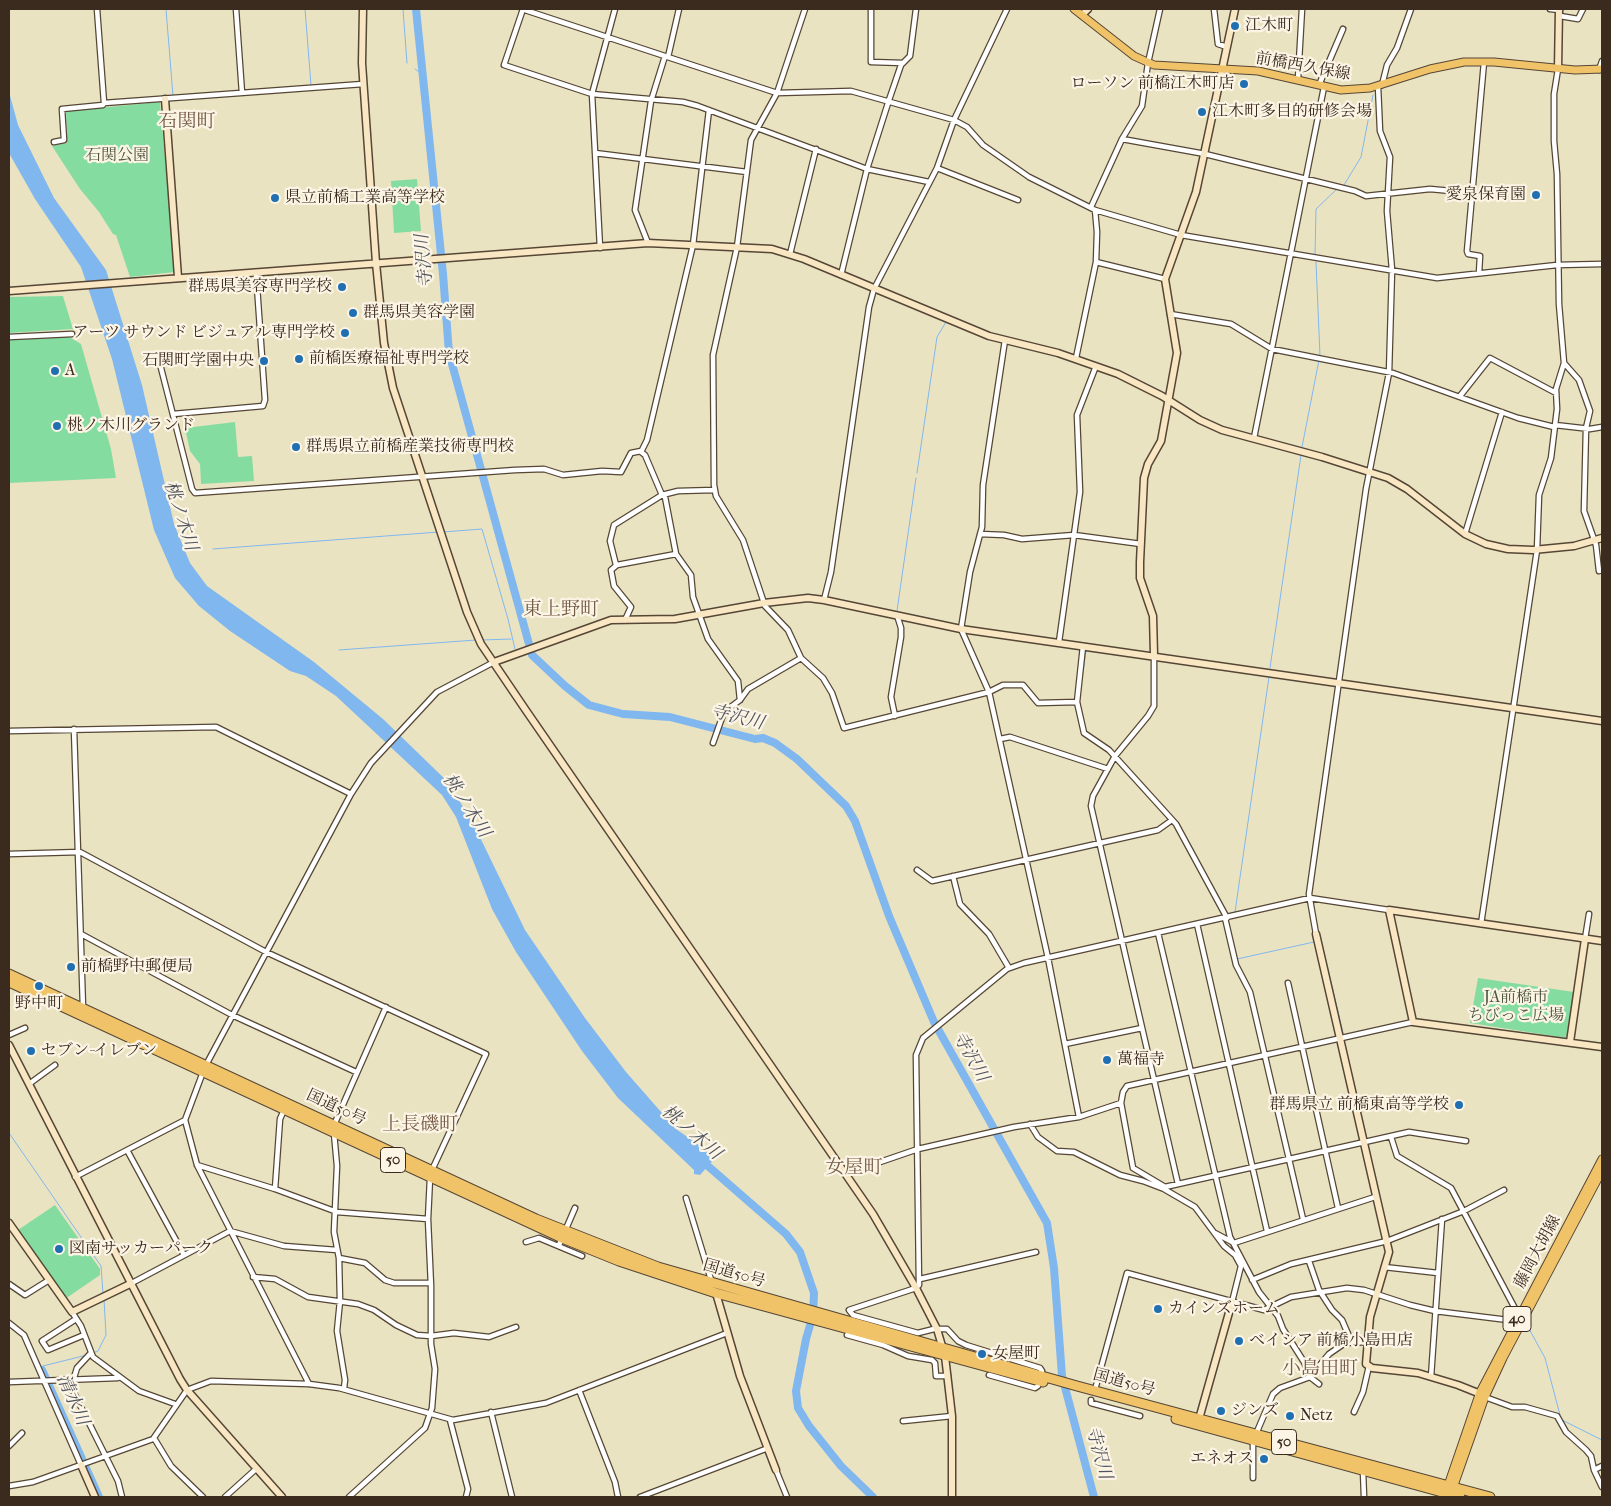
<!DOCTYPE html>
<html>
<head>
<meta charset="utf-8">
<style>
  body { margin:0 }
  #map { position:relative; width:1611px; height:1506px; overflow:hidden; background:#eae3c1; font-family:"IM FELL French Canon",serif }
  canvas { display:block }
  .frame { position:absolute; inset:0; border:10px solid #3b2a1e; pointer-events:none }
</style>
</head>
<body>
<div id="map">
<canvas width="1611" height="1506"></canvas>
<div class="frame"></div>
</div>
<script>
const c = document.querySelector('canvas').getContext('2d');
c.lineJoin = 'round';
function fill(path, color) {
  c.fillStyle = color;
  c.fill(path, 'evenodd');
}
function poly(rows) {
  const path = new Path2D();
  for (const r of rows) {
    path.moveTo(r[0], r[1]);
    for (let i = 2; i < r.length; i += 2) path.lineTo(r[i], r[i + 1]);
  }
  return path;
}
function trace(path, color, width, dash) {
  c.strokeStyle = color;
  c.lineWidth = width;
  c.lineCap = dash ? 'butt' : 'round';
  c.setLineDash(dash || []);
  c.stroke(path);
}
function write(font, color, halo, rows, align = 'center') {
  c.font = font + ' "IM FELL French Canon","Noto Serif JP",serif';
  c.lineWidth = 4.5;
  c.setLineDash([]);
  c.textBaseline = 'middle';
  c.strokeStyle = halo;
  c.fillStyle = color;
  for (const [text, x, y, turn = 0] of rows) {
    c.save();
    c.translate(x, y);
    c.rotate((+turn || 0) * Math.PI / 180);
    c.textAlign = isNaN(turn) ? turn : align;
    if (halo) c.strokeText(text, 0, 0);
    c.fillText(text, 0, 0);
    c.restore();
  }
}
fill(poly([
  [160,102,175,272,130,277,116,235,113,234,99,212,80,189,52,146,67,143,66,111],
  [417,179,421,231,394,233,391,181],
  [63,296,73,329,9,333,9,297],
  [66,335,81,344,111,449,116,478,9,483,9,338],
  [235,422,238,457,252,456,254,481,201,484,200,464,190,451,185,428],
  [1478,978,1574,992,1566,1038,1470,1023],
  [55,1205,100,1269,100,1275,65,1299,18,1230]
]), '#85dca0');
fill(poly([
  [9,92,18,125,54,198,106,270,142,385,174,524,190,563,207,586,314,662,383,719,448,782,474,825,525,930,585,1018,626,1072,676,1129,716,1157,700,1175,694,1174,694,1170,618,1098,582,1051,516,952,492,909,456,817,442,795,336,696,306,676,290,671,230,631,199,606,175,578,154,530,112,359,81,267,35,199,9,153]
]), '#80b7ef');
trace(poly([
  [166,9,173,96],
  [305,9,311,85],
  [403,9,407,63],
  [415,69,423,75],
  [1344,185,1361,157,1373,95],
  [1315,255,1316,209,1336,190],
  [1316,262,1320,356],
  [1302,447,1319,360],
  [917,473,937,337,946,322],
  [443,532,482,529,508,619,515,649],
  [213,549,439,532],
  [897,611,916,478],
  [482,640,511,639],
  [339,650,476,640],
  [1270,668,1301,455],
  [1082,679,1086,651],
  [1079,700,1086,731,1116,753],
  [1180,826,1227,914,1235,912,1269,677],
  [1228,921,1237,959,1314,942],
  [1321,940,1343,1033],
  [1344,1041,1350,1068],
  [1353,1081,1367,1139,1376,1137],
  [9,1133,101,1266,103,1293],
  [1394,1140,1400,1155],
  [1418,1166,1452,1185,1464,1207],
  [1467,1212,1517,1307],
  [1527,1325,1545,1358,1560,1415],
  [93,1353,98,1351,106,1335,104,1299],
  [41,1368,42,1370,43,1366,87,1355],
  [1562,1420,1602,1440]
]), '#80b7ef', 1);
trace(poly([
  [416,9,443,274,449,353,532,655,565,686,589,705,623,714,670,717,755,739,763,738,775,743,797,759,846,806,855,821,889,916,934,1022,1047,1223,1054,1268,1062,1376,1094,1497],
  [701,1160,786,1234,800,1252,814,1293,813,1315,806,1339,796,1391,798,1408,809,1426,841,1466,873,1497],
  [42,1370,99,1497]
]), '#80b7ef', 8);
const street = poly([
  [97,9,104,103],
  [236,9,242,93],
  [522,9,777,93,851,91,954,120,967,127,983,145,1029,177,1095,210,1181,235,1437,278,1557,265,1602,264],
  [523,9,504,65,592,94,683,102,698,106,867,169,929,182],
  [805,9,777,93,751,140,737,247,713,355,714,485,716,496,743,540,765,606,788,630,801,658,823,678,832,693,844,728,989,692,1003,685,1023,685,1038,703,1077,702],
  [871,9,871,62,903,63],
  [1214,9,1218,44,1227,47],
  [1550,9,1560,10],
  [1560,16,1578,19,1583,9],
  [668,57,679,9],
  [1599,70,1602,61],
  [1298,79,1302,9],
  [1319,85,1343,29],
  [1382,85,1387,65,1397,48,1411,9],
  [709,110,693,245,647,440,641,452,645,455,662,495,665,497,676,554,691,575,693,597,708,639,738,681,740,700],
  [1122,139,1205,154,1355,191,1366,196,1430,189,1473,193],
  [54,142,64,140,62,109,103,105,104,103,363,84],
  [595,153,747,172],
  [937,168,1018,200],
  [1091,207,1122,139,1142,106,1148,63,1160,9],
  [648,243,635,210,651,101,665,56],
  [600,248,592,94,615,9],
  [790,254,816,149],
  [1096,262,1165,279],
  [1479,273,1480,256,1468,254,1467,251,1484,62],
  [841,275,867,169,889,100,901,65,910,56,916,9],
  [1170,314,1231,324,1272,349,1393,373,1518,418,1554,427],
  [9,337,72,334],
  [1005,340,983,485,982,527,970,572,961,629,989,692,1048,958,1079,1117],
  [1076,358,1096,262,1097,232,1095,210],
  [1564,363,1579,380,1590,411,1586,428,1584,511,1596,545,1599,571,1602,570],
  [161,368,192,489,195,493,515,470,544,469,563,475,602,471,621,472,631,453,641,451],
  [1460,396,1490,358,1556,393],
  [173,414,263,406,265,400,256,272],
  [1555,425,1590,429,1602,427],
  [1254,438,1324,87],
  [980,534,1004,535,1022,539,1074,535,1141,544],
  [1465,534,1502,412],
  [616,565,610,541,614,525,662,495,678,491,715,490],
  [824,600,831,572,869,307,874,289,937,168,954,120,1007,9],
  [625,620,631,607,614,586,611,570,617,565,676,554],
  [1059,642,1080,492,1077,415,1096,366],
  [1083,646,1077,702,1084,733,1109,750,1176,824,1227,918],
  [1154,656,1154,706,1148,716,1115,756,1093,796,1091,806,1178,1184],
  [895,716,891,697,901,637,901,628,897,615],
  [74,729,83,1008],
  [9,731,216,727,351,794],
  [1000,739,1010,737,1108,769],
  [713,743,724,712,740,700,748,689,801,658],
  [9,854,80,852,266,952,486,1054,432,1170],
  [917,870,932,881,1158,830,1172,820],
  [953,876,960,904,989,934,1009,968],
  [1225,918,1236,965,1250,992,1303,1219],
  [1197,924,1267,1231],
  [1481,924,1537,550,1539,495,1551,458,1557,409,1556,389,1564,363,1559,304,1557,174,1554,141,1554,94,1558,69],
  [1158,933,1230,1237,1259,1292,1278,1316,1283,1329,1304,1362,1310,1377,1319,1384],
  [81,934,232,1015,356,1072],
  [1316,934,1309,894,1366,489,1389,373,1392,270,1387,211,1390,157,1380,131,1378,86],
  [1585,939,1589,914],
  [1288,983,1338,1208],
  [1413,1022,1127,1086,1123,1092,1121,1103,1133,1168,1165,1187,1409,1132,1466,1141],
  [9,1035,25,1028],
  [1065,1044,1142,1028],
  [206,1065,351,794,371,763,437,692,494,662],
  [203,1072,185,1120,197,1165,309,1384],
  [29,1084,55,1065],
  [1030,1124,1038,1137,1057,1151,1074,1152,1120,1175,1143,1181,1164,1189,1195,1207,1224,1246,1235,1255,1241,1266,1232,1302],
  [334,1125,386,1007],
  [334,1133,337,1166,334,1232,339,1258,340,1301,337,1331,345,1380,344,1388],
  [1391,1137,1397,1156,1451,1188,1519,1316],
  [127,1150,184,1255],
  [197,1165,275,1189,337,1212,428,1219],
  [845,1174,918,1149,1014,1127,1079,1117,1121,1103],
  [75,1177,185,1120],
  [275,1189,280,1119,284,1110],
  [686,1198,712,1283],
  [1215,1233,1232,1242],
  [526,1242,539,1238,582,1256],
  [1234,1243,1375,1197],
  [559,1245,575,1208],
  [339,1258,365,1263,385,1280,394,1283,431,1283],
  [1309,1261,1319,1290,1332,1310,1342,1320,1351,1341],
  [1384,1267,1438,1273],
  [253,1277,275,1279,308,1297,358,1304,374,1310,396,1325,417,1335,431,1336,454,1333,489,1337,516,1327],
  [920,1279,1036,1252],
  [1252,1280,1291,1264,1387,1241,1464,1211,1504,1190],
  [9,1284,25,1295,49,1280],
  [130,1284,230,1231,284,1246,337,1250],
  [72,1312,81,1326,93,1357,139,1391,175,1404],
  [76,1319,42,1341,48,1350,84,1335],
  [9,1323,24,1335,81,1465],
  [847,1335,883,1345,908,1356,932,1360,935,1363,936,1376,948,1376],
  [90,1354,77,1368,71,1387,118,1481,122,1497],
  [1042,1371,1040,1368,966,1345,958,1341,947,1329,934,1329,918,1333,853,1315,849,1310,916,1288,919,1285,916,1055,923,1038,1007,969,1024,963,1310,898,1389,910],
  [989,1375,1035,1388,1038,1386],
  [1431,1377,1442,1219],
  [9,1382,118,1378],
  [1096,1386,1127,1273,1264,1310,1291,1297,1347,1288,1364,1290,1410,1305,1435,1311,1516,1321],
  [579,1390,615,1482,618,1497],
  [1485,1397,1512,1407,1525,1407,1557,1416,1566,1432,1586,1450,1591,1456,1594,1470],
  [1091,1400,1091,1403,1140,1416],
  [491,1412,512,1497],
  [1354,1412,1363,1392,1369,1366],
  [450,1420,468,1489,466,1497],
  [903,1421,952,1416],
  [154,1438,171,1466,203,1497],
  [9,1446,22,1433],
  [1602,1466,1594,1470,1602,1487],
  [776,1470,787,1497],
  [1363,1471,1364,1497],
  [1253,1478,1253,1441,1273,1394,1280,1388,1310,1377,1329,1354,1345,1343,1368,1342],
  [9,1486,33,1482,153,1439,187,1390,211,1381,309,1384,339,1388,453,1420,546,1403,727,1333],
  [225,1497,256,1469],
  [349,1497,425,1428,432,1408,435,1369,431,1344,431,1286,428,1219,430,1178],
  [640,1497,768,1448]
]);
const secondary = poly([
  [363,9,362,63,376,263,384,343,393,388,467,612,481,644,525,709,873,1214,916,1288,937,1329,945,1356,952,1416,952,1497],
  [1082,15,1088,9],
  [1558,69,1559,9],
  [165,99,178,277],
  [9,291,648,243,772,249,804,259,989,336,1058,353,1118,374,1162,396,1200,420,1222,430,1322,457,1388,478,1407,489,1465,534,1486,544,1508,549,1533,550,1574,546,1602,538],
  [1154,655,1153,616,1140,578,1140,562,1144,478,1148,464,1161,441,1177,353,1165,279,1196,192,1235,9],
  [494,662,611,620,675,619,764,603,808,598,824,600,961,629,1602,721],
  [1316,934,1389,1252,1370,1317,1366,1364,1372,1368,1418,1373,1458,1385,1483,1395],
  [1602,941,1389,910,1413,1022,1602,1047],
  [1570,1042,1585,939],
  [9,1045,180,1379,187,1390,282,1497],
  [9,1223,72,1312,130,1284],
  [716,1293,740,1376,776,1470],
  [1199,1419,1232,1302],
  [81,1465,95,1497]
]);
const primary = poly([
  [1074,9,1134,56,1154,65,1258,71,1341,90,1370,88,1430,69,1464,62,1494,62,1575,70,1602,69],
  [1452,1491,1485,1397,1503,1358,1602,1171],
  [1444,1497,1480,1392,1602,1159]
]);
const highway = poly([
  [9,974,536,1219,658,1267,1077,1386,1490,1497],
  [9,982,562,1238,619,1261,716,1293,1043,1382],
  [1176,1419,1460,1497]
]);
trace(street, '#554636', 7);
trace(secondary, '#554636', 9);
trace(primary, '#554636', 9);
trace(highway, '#554636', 11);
trace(street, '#fff', 4.5);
trace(secondary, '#f9e7c3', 6);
trace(primary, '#f1c369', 7);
trace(highway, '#f1c369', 9);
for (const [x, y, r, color] of [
  [1235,26,5,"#1f6fb2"],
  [1244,84,5,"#1f6fb2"],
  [1202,112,5,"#1f6fb2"],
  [1536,195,5,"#1f6fb2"],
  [275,198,5,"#1f6fb2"],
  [342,287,5,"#1f6fb2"],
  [353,313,5,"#1f6fb2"],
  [345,333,5,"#1f6fb2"],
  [299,359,5,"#1f6fb2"],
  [264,361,5,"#1f6fb2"],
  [55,371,5,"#1f6fb2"],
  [57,426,5,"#1f6fb2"],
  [296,447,5,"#1f6fb2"],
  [71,967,5,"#1f6fb2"],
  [39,986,5,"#1f6fb2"],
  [31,1051,5,"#1f6fb2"],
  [1107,1060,5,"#1f6fb2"],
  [1459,1105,5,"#1f6fb2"],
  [59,1249,5,"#1f6fb2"],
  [1158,1309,5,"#1f6fb2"],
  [1239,1341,5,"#1f6fb2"],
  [982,1354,5,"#1f6fb2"],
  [1221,1411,5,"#1f6fb2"],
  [1290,1416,5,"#1f6fb2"],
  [1264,1459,5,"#1f6fb2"]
]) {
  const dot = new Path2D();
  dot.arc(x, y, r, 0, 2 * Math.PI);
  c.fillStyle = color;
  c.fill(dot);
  trace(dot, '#fcf5e5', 2);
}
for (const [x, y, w] of [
  [393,1160,25],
  [1517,1319,28],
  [1284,1442,25]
]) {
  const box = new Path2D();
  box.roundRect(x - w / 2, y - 12.5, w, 25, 4);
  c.fillStyle = '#fcf5e5';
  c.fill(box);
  trace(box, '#3b2a1e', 1);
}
write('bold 15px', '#3b2a1e', null, [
  ["50",393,1160],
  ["40",1517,1319],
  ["50",1284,1442]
]);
write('16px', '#3b2a1e', '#fcf5e5', [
  ["江木町",1245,26],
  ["ローソン 前橋江木町店",1234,84,"right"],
  ["江木町多目的研修会場",1212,112],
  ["愛泉保育園",1526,195,"right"],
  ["県立前橋工業高等学校",285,198],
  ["群馬県美容専門学校",332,287,"right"],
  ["群馬県美容学園",363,313],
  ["アーツ サウンド ビジュアル専門学校",335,333,"right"],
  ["前橋医療福祉専門学校",309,359],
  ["石関町学園中央",254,361,"right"],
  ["A",65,371],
  ["桃ノ木川グランド",67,426],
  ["群馬県立前橋産業技術専門校",306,447],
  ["前橋野中郵便局",81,967],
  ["野中町",39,1004,"center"],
  ["セブン-イレブン",41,1051],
  ["萬福寺",1117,1060],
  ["群馬県立 前橋東高等学校",1449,1105,"right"],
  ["図南サッカーパーク",69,1249],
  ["カインズホーム",1168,1309],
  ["ベイシア 前橋小島田店",1249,1341],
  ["女屋町",992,1354],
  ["ジンズ",1231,1411],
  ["Netz",1300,1416],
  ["エネオス",1254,1459,"right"]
], 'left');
write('16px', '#3b2a1e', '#fcf5e5', [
  ["前橋西久保線",1303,67,10],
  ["国道50号",336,1108,25],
  ["藤岡大胡線",1538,1252,-62],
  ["国道50号",734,1274,16],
  ["国道50号",1124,1383,15]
]);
write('16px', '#4e563e', '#fcf5e5', [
  ["石関公園",117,156],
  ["JA前橋市",1516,998],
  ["ちびっこ広場",1516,1016]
]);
write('italic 18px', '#50545d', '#fcf5e5', [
  ["寺沢川",425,261,-95],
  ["桃ノ木川",180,516,72],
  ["寺沢川",737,718,14],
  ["桃ノ木川",466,806,57],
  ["寺沢川",970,1057,61],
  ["桃ノ木川",691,1133,41],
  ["清水川",72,1400,66],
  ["寺沢川",1098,1453,75]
]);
write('19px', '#765c47', '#fcf5e5', [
  ["石関町",187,122],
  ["東上野町",561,610],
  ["上長磯町",420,1125],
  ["女屋町",854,1168],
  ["小島田町",1320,1369]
]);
</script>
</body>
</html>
